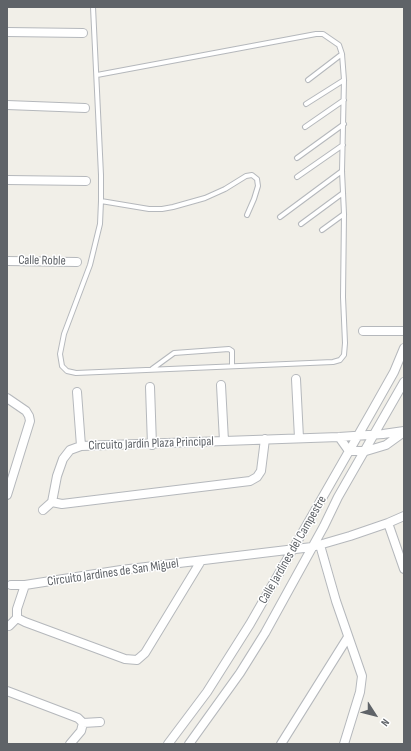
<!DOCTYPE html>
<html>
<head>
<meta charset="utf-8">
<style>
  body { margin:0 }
  #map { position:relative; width:411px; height:751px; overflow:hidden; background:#f1efe8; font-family:"Sofia Sans Condensed",sans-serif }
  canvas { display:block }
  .frame { position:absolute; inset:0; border:8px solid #5f6368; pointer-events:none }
  .north { position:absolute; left:355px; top:695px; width:40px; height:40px; -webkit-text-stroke:3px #fff; paint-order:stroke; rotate:126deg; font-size:11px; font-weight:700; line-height:16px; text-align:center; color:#5f6368 }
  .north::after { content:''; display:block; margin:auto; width:14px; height:18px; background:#5f6368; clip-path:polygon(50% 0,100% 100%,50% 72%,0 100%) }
</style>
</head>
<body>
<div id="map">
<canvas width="411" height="751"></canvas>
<div class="frame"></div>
<div class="north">N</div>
</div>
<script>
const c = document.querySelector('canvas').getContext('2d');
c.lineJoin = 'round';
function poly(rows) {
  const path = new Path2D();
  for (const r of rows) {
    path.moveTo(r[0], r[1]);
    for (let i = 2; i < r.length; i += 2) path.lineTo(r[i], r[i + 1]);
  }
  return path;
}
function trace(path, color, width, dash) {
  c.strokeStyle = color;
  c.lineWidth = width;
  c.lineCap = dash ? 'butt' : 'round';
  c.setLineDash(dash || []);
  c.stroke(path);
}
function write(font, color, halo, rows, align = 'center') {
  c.font = font + ' "Sofia Sans Condensed",sans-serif';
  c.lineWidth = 3;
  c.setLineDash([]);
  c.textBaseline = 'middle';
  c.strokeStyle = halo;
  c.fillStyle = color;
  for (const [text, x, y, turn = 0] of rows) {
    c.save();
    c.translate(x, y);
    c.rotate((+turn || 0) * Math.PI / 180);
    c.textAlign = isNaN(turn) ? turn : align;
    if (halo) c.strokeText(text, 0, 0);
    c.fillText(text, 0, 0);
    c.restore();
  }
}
const service = poly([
  [93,7,101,175,101,201,100,224,90,265,64,334,60,354,62,366,67,371,76,373,333,362,340,360,344,355,345,343,343,297,344,214,342,171,344,80,342,54,339,45,323,34,316,34,97,75],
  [308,80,342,54],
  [306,104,344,80],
  [305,127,344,100],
  [297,158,344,124],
  [297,177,343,145],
  [101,201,149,209,162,209,173,207,205,198,225,189,246,176,252,175,257,179,258,186,254,199,247,215],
  [280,217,342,171],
  [301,224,343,193],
  [322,230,344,214],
  [152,369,174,353,229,349,232,351,232,366]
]);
const minor = poly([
  [7,32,83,33],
  [7,105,85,108],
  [7,180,86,181],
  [7,261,77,262],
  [363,331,404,331],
  [296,379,299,438],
  [221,385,224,441],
  [150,387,152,445],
  [77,392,81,446],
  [7,398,26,411,29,416,30,421,7,495],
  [339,437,349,451,366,451,386,445,404,432],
  [52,502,62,504,250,481,257,477,261,471,265,439],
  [43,510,52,502,57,476,63,459,70,450,81,446,339,437,383,434,404,431],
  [388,523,404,569],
  [320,545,336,601,362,676,360,692,344,744],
  [11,585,25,585,121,570,312,547,350,536,388,523,404,516],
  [17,618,25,622,125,659,137,660,145,653,201,561],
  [17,618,17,609,25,585],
  [9,626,17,618],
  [7,691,78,718,83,723,100,722],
  [70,744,81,731,83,723],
  [168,744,207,692,250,624,372,411,394,372,404,348],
  [189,744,240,673,265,633,324,526,338,497,404,382],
  [281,744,348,637]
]);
trace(service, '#b5b8bc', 6);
trace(minor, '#b5b8bc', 10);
trace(service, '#fff', 4);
trace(minor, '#fff', 8);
write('13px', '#5f6368', '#fff', [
  ["Calle Roble",42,261,1],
  ["Circuito Jardín Plaza Principal",151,444,-2],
  ["Calle Jardines del Campestre",293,550,-60],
  ["Circuito Jardines de San Miguel",113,573,-8]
]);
</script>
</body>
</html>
